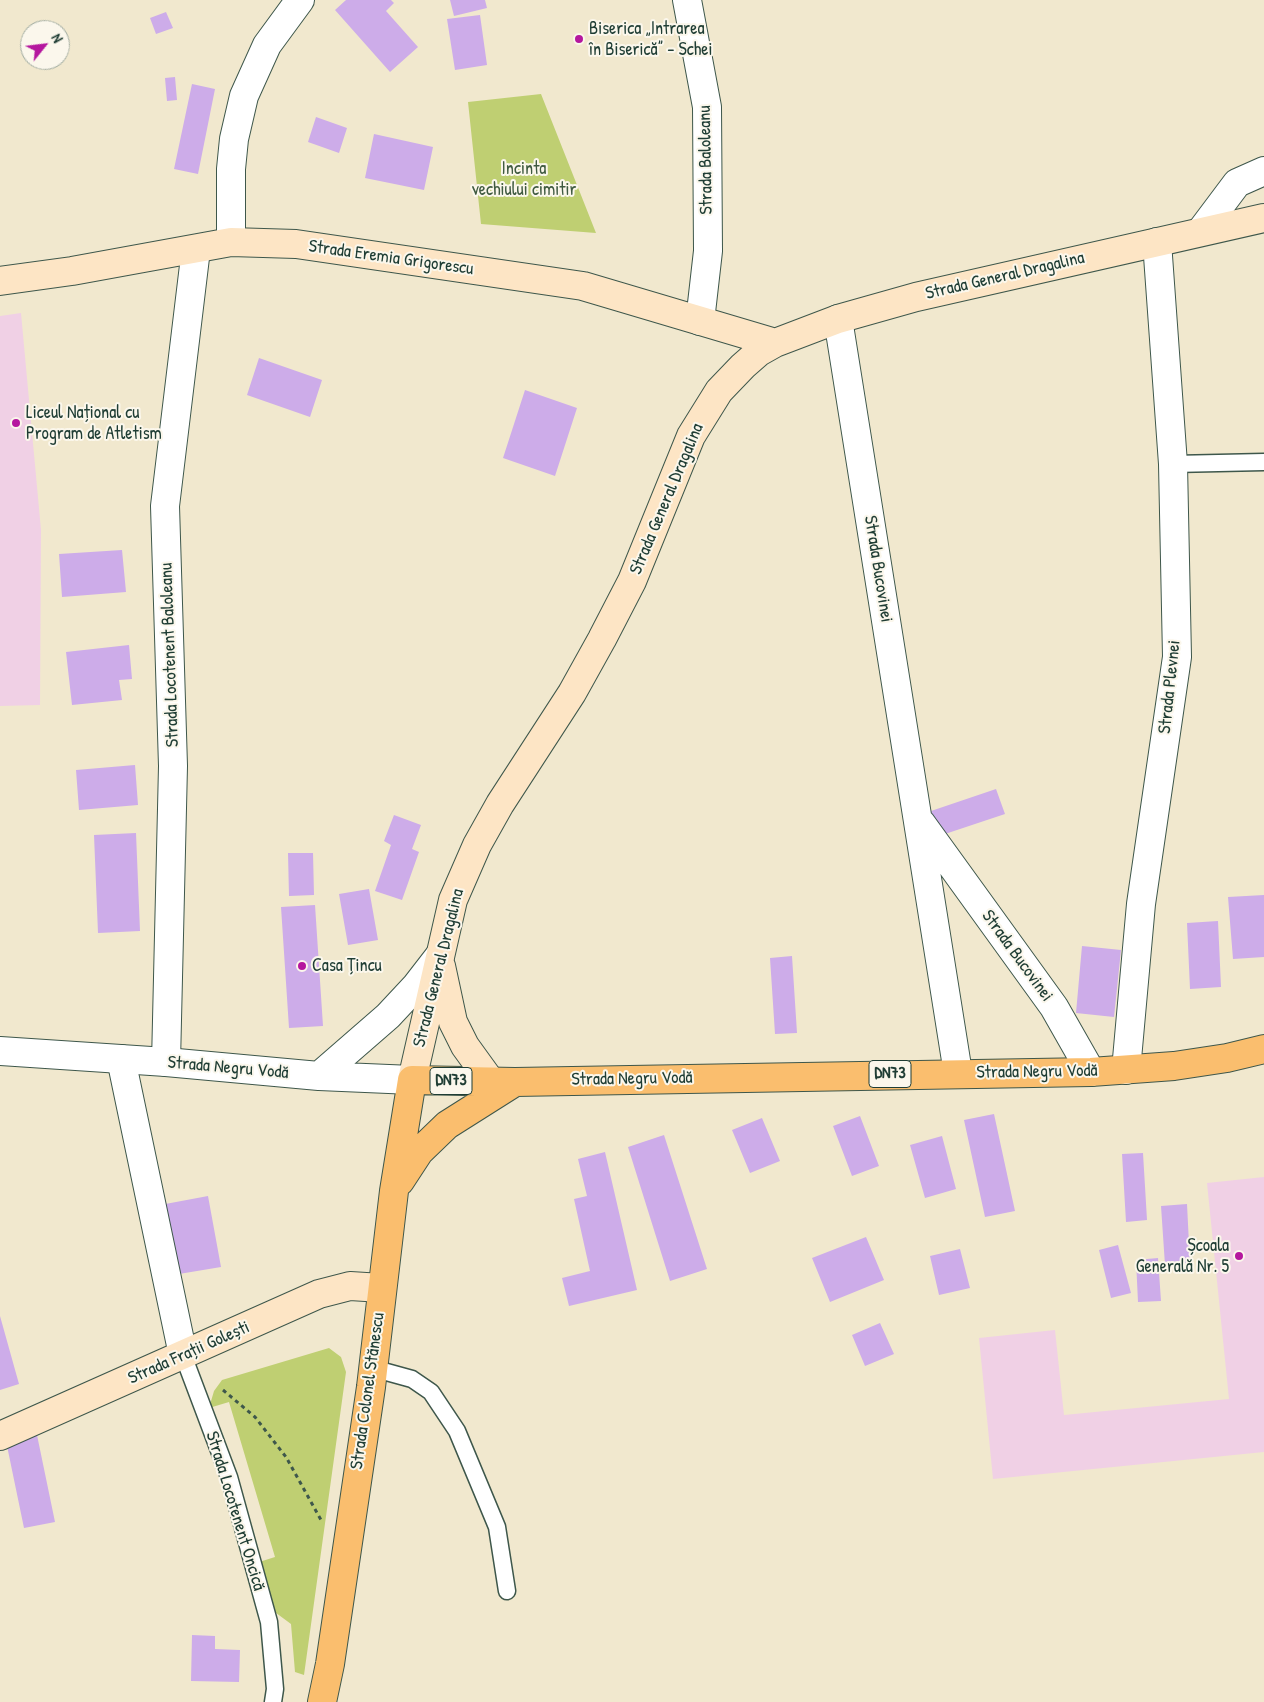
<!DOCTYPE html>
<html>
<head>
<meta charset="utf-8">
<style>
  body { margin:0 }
  #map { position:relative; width:1264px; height:1702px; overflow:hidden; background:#f1e8ce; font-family:"Patrick Hand",sans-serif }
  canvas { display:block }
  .north { position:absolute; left:20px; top:20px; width:50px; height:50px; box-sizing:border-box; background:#fbf7ec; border:1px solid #a3ada2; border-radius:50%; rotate:61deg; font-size:14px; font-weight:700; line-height:20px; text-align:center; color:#1f3d34 }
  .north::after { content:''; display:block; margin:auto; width:18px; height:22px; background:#b5179e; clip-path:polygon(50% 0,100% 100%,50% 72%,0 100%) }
</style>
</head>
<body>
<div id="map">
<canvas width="1264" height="1702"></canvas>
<div class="north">N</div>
</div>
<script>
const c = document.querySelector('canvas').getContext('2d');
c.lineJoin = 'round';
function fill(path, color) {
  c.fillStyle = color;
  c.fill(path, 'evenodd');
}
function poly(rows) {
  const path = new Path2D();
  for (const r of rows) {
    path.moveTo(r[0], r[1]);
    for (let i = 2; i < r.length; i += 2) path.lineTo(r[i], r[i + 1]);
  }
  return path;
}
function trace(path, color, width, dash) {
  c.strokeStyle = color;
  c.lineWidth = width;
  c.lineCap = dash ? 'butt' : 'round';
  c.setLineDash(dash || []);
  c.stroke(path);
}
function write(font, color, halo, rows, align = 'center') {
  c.font = font + ' "Patrick Hand",sans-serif';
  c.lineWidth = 4;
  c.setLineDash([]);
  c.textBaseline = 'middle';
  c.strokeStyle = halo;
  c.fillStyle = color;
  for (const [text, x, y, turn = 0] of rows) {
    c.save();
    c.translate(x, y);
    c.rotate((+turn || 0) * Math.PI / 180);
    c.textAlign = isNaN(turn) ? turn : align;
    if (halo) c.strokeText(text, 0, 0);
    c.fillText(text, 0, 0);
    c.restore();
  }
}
fill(poly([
  [21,313,41,530,40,705,0,706,0,316],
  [1264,1177,1264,1452,993,1479,979,1338,1055,1330,1064,1415,1229,1399,1207,1183]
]), '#f0d0e5');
fill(poly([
  [541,94,596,233,481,224,468,102],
  [329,1348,341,1357,346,1372,304,1675,295,1672,291,1624,268,1607,256,1563,275,1557,229,1402,209,1408,214,1391,222,1380]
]), '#bfcf72');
fill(poly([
  [346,0,391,0,394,3,386,11,418,47,390,72,335,10],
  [450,0,485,0,487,8,454,16],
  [166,12,173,28,156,34,150,18],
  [480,15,487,65,455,70,447,19],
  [175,77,177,100,167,101,165,78],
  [192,84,215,89,198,174,174,169],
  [316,117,347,128,339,153,308,142],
  [374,134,433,147,424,190,365,178],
  [259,358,322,380,310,417,247,395],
  [525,390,577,408,555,476,503,458],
  [122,550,126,592,62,597,59,554],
  [129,645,132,679,119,680,122,700,72,705,66,652],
  [135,765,138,805,79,810,76,770],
  [996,789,1005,814,939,836,931,811],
  [394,815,421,825,412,849,419,852,402,900,375,891,391,845,384,841],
  [136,833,140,931,98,933,94,835],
  [288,853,313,853,314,895,289,896],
  [369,889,378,940,348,945,339,894],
  [1264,895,1264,957,1233,959,1228,897],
  [315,905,323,1026,289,1028,281,907],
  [1218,921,1221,987,1190,989,1187,923],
  [1082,946,1121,950,1114,1017,1076,1013],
  [792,956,797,1033,775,1034,770,958],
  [994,1114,1015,1211,985,1217,964,1120],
  [860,1116,879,1166,852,1176,833,1126],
  [762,1118,780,1161,750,1173,732,1130],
  [664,1135,707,1269,670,1281,628,1147],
  [942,1136,956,1189,925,1198,910,1145],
  [605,1152,637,1290,569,1306,562,1278,590,1271,574,1199,587,1196,578,1159],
  [1143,1153,1147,1220,1126,1222,1122,1154],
  [208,1196,221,1267,173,1275,160,1205],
  [1187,1204,1190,1264,1165,1265,1161,1206],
  [866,1237,884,1280,830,1302,812,1258],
  [1118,1245,1131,1293,1111,1298,1099,1250],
  [960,1249,970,1288,939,1295,930,1256],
  [1158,1258,1161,1301,1138,1302,1136,1260],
  [0,1316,19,1384,0,1390],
  [880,1323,894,1354,865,1366,852,1335],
  [37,1435,55,1522,24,1528,6,1441],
  [192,1635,215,1636,215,1649,240,1650,239,1682,191,1681]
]), '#cdace9');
const service = poly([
  [1173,464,1264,462],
  [183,1355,229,1477,269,1622,275,1689,273,1702],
  [372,1368,412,1379,431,1392,457,1431,497,1527,507,1591]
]);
const minor = poly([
  [687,0,707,107,708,251,700,321],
  [1201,231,1237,183,1264,171],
  [231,242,231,169,234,139,244,96,267,45,300,0],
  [838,319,958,1073],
  [921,823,1054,1007,1091,1072],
  [121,1059,183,1355],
  [166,1062,173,766,165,506,196,249],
  [1126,1070,1141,904,1177,657,1173,464,1157,242]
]);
const tertiary = poly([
  [0,1051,166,1062,319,1076,412,1080],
  [319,1076,388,1016,416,986,440,955]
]);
const secondary = poly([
  [0,281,72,271,231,242,296,244,583,286,775,343],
  [441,966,453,1022,465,1046,491,1082],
  [412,1080,453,900,477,845,500,804,572,693,602,639,632,581,691,436,719,391,743,366,759,352,775,343,838,319,916,297,1264,218],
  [0,1436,319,1294,350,1286,382,1288]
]);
const primary = poly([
  [400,1181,419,1152,447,1125,515,1082],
  [322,1702,330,1664,371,1387,394,1191,412,1080,515,1082,1091,1072,1174,1066,1227,1058,1264,1049]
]);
trace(service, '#3e574b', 19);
trace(minor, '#3e574b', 30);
trace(tertiary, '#3e574b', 30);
trace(secondary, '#3e574b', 30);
trace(primary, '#3e574b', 30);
trace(poly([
  [223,1390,255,1417,286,1457,321,1520]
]), '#3e574b', 3, [4, 4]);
trace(service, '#fff', 16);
trace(minor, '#fff', 28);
trace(tertiary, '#fff', 28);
trace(secondary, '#fde5c5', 28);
trace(primary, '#fabe6e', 28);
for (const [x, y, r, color] of [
  [579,39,5,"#b5179e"],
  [16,423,5,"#b5179e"],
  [302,966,5,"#b5179e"],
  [1239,1256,5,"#b5179e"]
]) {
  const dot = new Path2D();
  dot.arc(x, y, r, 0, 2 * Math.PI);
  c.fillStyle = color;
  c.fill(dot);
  trace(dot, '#fbf7ec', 2);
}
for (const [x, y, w] of [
  [890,1074,42],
  [451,1081,42]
]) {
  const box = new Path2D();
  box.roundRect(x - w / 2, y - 13.5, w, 27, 4);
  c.fillStyle = '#fbf7ec';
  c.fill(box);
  trace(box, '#1f3d34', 1);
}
write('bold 16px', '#1f3d34', null, [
  ["DN73",890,1074],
  ["DN73",451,1081]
]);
write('18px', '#1f3d34', '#fbf7ec', [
  ["Biserica „Intrarea",589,29],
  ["în Biserică” - Schei",589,50],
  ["Liceul Național cu",26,413],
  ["Program de Atletism",26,434],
  ["Casa Țincu",312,966],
  ["Școala",1229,1246,"right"],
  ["Generală Nr. 5",1229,1267,"right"]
], 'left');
write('18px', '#1f3d34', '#fbf7ec', [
  ["Strada Baloleanu",706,160,-91],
  ["Strada Eremia Grigorescu",391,258,8],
  ["Strada General Dragalina",1005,276,-13],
  ["Strada General Dragalina",667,499,-67],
  ["Strada Bucovinei",878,569,81],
  ["Strada Locotenent Baloleanu",170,655,-92],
  ["Strada Plevnei",1170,687,-84],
  ["Strada Bucovinei",1017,956,54],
  ["Strada General Dragalina",439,968,-76],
  ["Strada Negru Vodă",228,1068,5],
  ["Strada Negru Vodă",1037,1072,-1],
  ["Strada Negru Vodă",632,1079,-1],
  ["Strada Frații Golești",189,1353,-24],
  ["Strada Colonel Stănescu",368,1391,-82],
  ["Strada Locotenent Oncică",235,1511,73]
]);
write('18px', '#3f5a40', '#fbf7ec', [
  ["Incinta",524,169],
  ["vechiului cimitir",524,190]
]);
</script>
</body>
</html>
